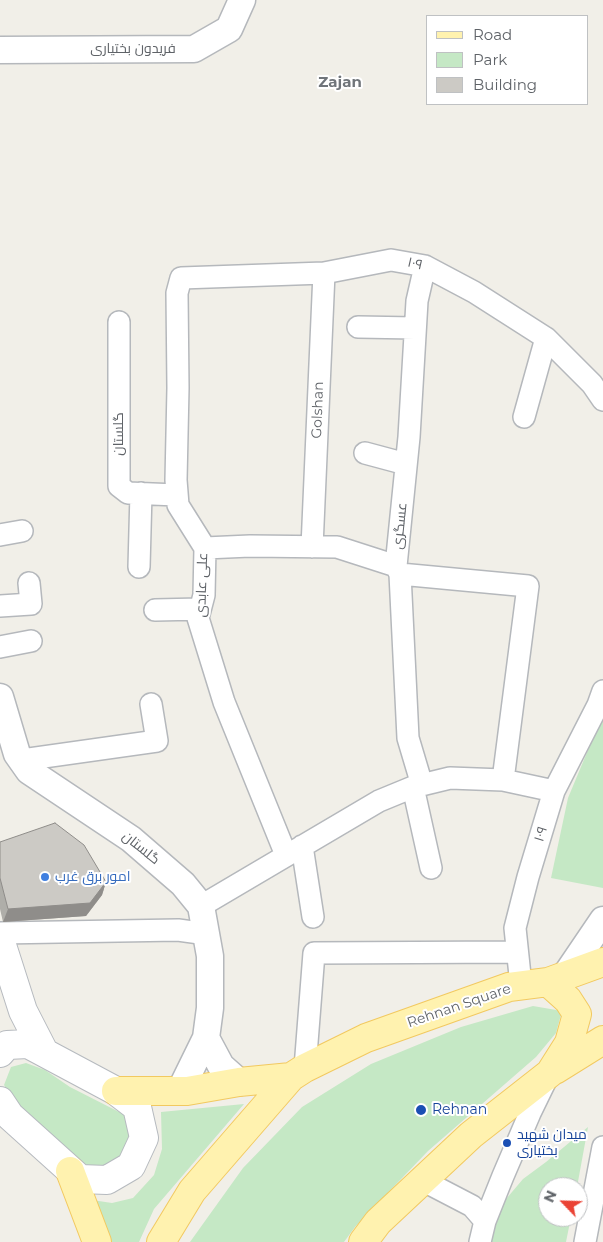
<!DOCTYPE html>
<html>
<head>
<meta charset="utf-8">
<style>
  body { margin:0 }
  #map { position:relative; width:603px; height:1242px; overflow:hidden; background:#f1efe8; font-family:Montserrat,sans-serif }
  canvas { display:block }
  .legend { position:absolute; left:426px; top:15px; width:162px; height:90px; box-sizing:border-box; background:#fff; border:1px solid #bfc1c3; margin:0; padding:6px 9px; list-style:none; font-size:15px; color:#5f6368 }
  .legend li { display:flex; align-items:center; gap:10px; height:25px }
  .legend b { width:25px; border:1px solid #bfc1c3 }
  .north { position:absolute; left:538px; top:1177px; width:50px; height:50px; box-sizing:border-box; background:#fff; border:1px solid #bfc1c3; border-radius:50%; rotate:294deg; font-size:14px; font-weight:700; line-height:20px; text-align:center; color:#5f6368 }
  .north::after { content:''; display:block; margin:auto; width:18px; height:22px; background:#ea4335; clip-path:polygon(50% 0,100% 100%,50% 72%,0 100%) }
</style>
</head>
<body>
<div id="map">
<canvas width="603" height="1242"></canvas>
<ul class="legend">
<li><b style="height:6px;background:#fff2af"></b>Road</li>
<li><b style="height:14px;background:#c5e8c5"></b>Park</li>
<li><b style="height:14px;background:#cccac5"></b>Building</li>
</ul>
<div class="north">N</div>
</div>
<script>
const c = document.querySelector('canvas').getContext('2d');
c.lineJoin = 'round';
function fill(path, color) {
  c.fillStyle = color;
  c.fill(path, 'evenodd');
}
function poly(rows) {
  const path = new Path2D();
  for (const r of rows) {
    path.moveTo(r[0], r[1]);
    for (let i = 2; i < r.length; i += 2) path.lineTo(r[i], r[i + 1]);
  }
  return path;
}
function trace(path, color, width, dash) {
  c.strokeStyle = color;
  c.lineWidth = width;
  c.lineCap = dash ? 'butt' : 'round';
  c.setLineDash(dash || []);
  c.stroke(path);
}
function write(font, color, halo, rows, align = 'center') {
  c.font = font + ' Montserrat,Cairo,sans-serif';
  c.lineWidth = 4;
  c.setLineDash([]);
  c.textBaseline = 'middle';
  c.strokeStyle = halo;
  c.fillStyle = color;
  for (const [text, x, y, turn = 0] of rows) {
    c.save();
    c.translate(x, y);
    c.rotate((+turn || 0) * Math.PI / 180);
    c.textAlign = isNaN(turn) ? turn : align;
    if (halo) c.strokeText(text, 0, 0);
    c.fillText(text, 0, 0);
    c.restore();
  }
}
fill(poly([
  [603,714,603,888,551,878,568,798],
  [533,1006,562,1011,556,1033,536,1057,428,1151,355,1227,344,1242,190,1242,243,1168,302,1107,371,1064,461,1027],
  [26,1063,45,1070,70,1087,127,1116,130,1131,125,1152,110,1165,87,1165,72,1156,17,1105,4,1085,11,1067],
  [244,1104,154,1209,139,1242,109,1242,92,1200,112,1203,133,1198,154,1175,162,1149,161,1112],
  [588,1127,577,1187,548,1187,548,1217,571,1217,566,1242,487,1242,501,1205,523,1179,546,1162]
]), '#c5e8c5');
const minor = poly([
  [119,322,119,486,128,493,177,495],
  [358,327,415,328],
  [524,417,546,338],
  [365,453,406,464],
  [0,535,22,531],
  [312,547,324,273],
  [205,548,250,546,337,547,396,566],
  [139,567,141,493],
  [400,574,528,586,503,780],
  [0,606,31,604,29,583],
  [155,610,200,609],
  [0,647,31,641],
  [22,760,157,741,151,704],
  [422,785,408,738,400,574,396,566,409,437,417,301,425,266],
  [413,787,431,868],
  [302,846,313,917],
  [286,855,224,702,198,618,204,595,205,548,178,505,176,480,178,388,177,293,181,278,324,273,391,260,425,266,474,292,546,338,592,384,603,400],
  [201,906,379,801,413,787,450,778,503,780,554,791],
  [0,933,178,930,207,934],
  [521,985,515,928,528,877,554,791,598,705,603,691],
  [305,1068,314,953,517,952],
  [422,1180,472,1206,485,1221],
  [480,1242,485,1221,503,1176,530,1113,548,1076],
  [585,1242,603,1147]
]);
const tertiary = poly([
  [0,50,194,49,229,29,242,0],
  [0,697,17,754,29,771,131,839,183,884,201,906,210,956,210,1008,206,1038,180,1091],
  [565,976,603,920],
  [206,1038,221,1066,239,1082]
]);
const secondary = poly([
  [0,939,23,1011,44,1052],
  [0,1053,7,1045,28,1044,116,1091,137,1107,144,1138,131,1166,107,1180,80,1179,10,1116,0,1101]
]);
const primary = poly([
  [555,1070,603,1040],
  [116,1091,187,1091,239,1082,291,1077],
  [70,1171,97,1242],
  [161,1242,192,1191,291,1077,305,1068,366,1038,509,987,548,982,603,962],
  [363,1242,378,1222,471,1135,550,1073,569,1043,577,1014,568,1000,548,982]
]);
trace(minor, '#b5b8bc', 24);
trace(tertiary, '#b5b8bc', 29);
trace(secondary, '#b6babf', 30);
trace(primary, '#f2c960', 30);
trace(minor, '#fff', 21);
trace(tertiary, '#fff', 26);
trace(secondary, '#fff', 28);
trace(primary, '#fff2af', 28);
fill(poly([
  [0,842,106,882,102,895,86,916,3,922,0,909]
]), '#afaea9');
fill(poly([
  [106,882,102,895,86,916,3,922,8,909]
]), '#8f8d8a');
const building = poly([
  [55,823,84,845,106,882,90,903,8,909,0,878,0,842,55,823]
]);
fill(building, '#cccac5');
trace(building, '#8f8d8a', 1);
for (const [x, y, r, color] of [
  [45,877,5,"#3f7fe0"],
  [421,1110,6,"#1a4fb4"],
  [507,1143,5,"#1a4fb4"]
]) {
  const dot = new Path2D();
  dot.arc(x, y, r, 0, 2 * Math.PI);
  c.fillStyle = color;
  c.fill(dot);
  trace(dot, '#fff', 2);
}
write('14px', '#5f6368', '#fff', [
  ["فریدون بختیاری",133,49],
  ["۱۰۹",415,264,13],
  ["Golshan",318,410,-88],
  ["گلستان",119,434,-90],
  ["عسگری",400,526,-84],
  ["علی عابدی",202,585,-88],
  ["۱۰۹",541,834,-73],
  ["گلستان",141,848,39],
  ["Rehnan Square",459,1006,-19]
]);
write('14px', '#366cbe', '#fff', [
  ["امور برق غرب",55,877]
], 'left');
write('14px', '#164399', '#fff', [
  ["Rehnan",432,1110],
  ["میدان شهید",517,1135],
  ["بختیاری",517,1151]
], 'left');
write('bold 15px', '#70757a', '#fff', [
  ["Zajan",340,83]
]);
</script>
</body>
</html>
